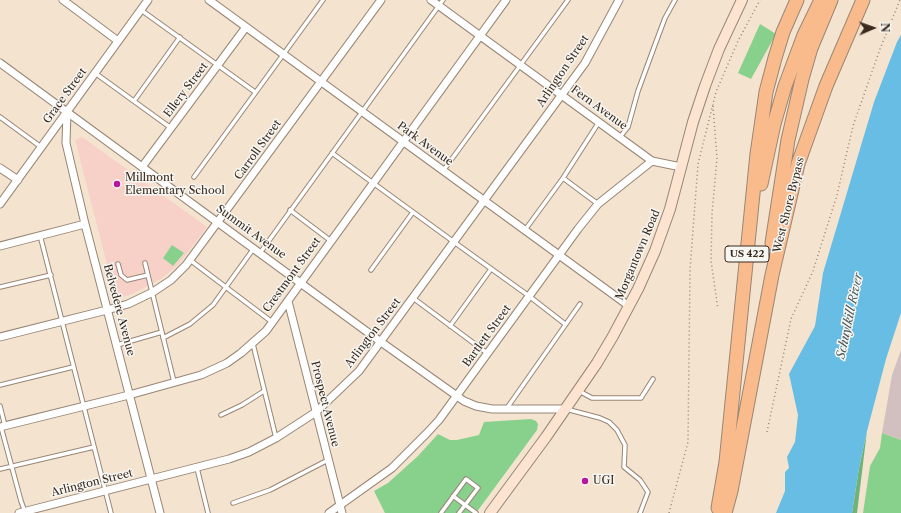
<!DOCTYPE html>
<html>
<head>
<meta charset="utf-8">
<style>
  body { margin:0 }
  #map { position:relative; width:901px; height:513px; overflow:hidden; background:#f4e3ce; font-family:"Libre Caslon Text",serif }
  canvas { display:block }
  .north { position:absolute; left:853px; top:8px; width:40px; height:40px; -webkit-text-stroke:3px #f6f6f2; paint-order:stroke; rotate:88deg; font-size:11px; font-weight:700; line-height:16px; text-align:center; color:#3b2a1e }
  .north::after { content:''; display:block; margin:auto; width:14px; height:18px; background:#3b2a1e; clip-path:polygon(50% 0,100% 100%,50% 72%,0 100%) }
</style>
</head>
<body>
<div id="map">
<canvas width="901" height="513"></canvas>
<div class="north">N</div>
</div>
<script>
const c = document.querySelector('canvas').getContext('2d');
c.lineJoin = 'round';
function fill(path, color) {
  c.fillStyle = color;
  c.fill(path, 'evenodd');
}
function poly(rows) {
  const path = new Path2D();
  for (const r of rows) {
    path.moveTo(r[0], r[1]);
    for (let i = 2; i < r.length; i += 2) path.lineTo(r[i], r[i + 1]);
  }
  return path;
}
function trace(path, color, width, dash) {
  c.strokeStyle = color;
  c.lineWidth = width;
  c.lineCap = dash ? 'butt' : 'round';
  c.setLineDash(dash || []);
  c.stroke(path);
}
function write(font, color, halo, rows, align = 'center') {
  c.font = font + ' "Libre Caslon Text",serif';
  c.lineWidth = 3;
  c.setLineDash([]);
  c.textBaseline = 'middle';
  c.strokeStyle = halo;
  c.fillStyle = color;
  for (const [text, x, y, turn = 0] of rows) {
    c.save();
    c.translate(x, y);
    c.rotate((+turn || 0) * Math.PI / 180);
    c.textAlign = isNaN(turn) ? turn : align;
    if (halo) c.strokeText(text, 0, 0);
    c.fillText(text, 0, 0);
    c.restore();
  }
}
fill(poly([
  [82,137,207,227,178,265,161,279,132,294,116,299,75,140]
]), '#f7d1c8');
fill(poly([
  [901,350,901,440,882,433,892,375]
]), '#d2bfc0');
fill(poly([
  [760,24,776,34,751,79,738,73],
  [172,245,184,253,173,266,163,258],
  [531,419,536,421,538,424,537,430,476,513,385,513,374,491,388,483,418,456,438,434,450,440,457,440,479,435,484,422],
  [882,433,901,440,901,513,863,513,870,466,880,448]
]), '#88d18d');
fill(poly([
  [867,431,857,513,852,513,859,468]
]), '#6eb378');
fill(poly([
  [901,35,901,313,886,359,867,431,859,468,852,513,776,513,785,491,785,472,789,468,787,457,795,442,798,415,789,374,815,326,823,273,874,102,897,42]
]), '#68bde5');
const service = poly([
  [141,10,255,92],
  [95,73,171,128],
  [134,101,180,37],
  [0,117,41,147],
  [620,137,628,127,638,91,656,42,665,18,675,0],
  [332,153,454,242,529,296,565,324],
  [443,171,568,0],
  [194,177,323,0],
  [563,178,598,204],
  [290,210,331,241],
  [525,230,563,178,599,122],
  [40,235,111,513],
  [260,253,443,0],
  [190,260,272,322],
  [145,263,174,382],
  [118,264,121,275,127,280,148,275],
  [371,270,413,212],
  [0,287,51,275],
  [413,298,487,353],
  [450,326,491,269],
  [163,338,190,324,213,305,254,248],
  [253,344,276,438],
  [117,345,162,332],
  [0,385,73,367],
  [579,391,592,398,641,398,653,379],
  [0,406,5,426],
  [507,408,580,304],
  [566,409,600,418,609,422,617,430,625,445,624,467,640,480,648,492,640,513],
  [221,415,242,405,264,391],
  [1,427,21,501,25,512],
  [197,468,208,513],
  [0,469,94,447],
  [453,496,476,513],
  [233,503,270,490,328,460],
  [441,513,466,479,478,488,459,513]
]);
const minor = poly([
  [63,0,118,41],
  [209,0,629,306],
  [431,0,652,161,681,167],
  [0,63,381,342,464,401,476,406,492,409,565,409],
  [67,112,66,143,85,224,160,513],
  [142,167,246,27],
  [0,168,18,180],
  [0,204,148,0],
  [0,246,85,224],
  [288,301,342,513],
  [0,337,107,310,128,304,153,292,171,280,186,265,381,0],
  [0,427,129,395,201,375,227,363,241,353,266,331,506,0],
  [19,513,229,459,249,452,276,438,316,412,359,371,585,63,619,0],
  [329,513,392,468,427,433,439,420,578,229,598,204,652,161]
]);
const secondary = poly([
  [490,513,546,437,597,363,613,336,638,289,655,251,670,209,693,122,705,86,719,49,742,0]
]);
const motorway = poly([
  [761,184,774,124,785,86,804,35,821,0],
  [772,243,788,140,802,79,811,48,831,0],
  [718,508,726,462,757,154,766,92,775,58,783,32,797,0],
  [725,513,731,491,772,275,798,164,826,86,863,0]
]);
trace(service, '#988676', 5.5);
trace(minor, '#988676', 9);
trace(secondary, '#988676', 12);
trace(motorway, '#988676', 15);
trace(poly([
  [713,106,717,158,712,214,711,261,718,309],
  [767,432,791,319,813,271,837,195,853,126,880,49,900,0],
  [669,513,688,442,690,270,698,164,716,92,738,41,760,0]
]), '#988676', 1.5, [1, 3]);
trace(service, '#fff', 3.5);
trace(minor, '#fff', 7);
trace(secondary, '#fde4d1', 10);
trace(motorway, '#fabb8c', 13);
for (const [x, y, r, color] of [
  [117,184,4,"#b5179e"],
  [585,481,4,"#b5179e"]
]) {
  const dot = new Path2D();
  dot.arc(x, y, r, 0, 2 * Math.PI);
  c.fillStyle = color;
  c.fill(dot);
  trace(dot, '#f6f6f2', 1.5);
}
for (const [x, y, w] of [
  [747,254,44]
]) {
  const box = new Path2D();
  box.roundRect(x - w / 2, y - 8, w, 16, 3);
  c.fillStyle = '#f6f6f2';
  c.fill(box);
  trace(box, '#3b2a1e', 1);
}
write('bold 10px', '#3b2a1e', null, [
  ["US 422",747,254]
]);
write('11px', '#3b2a1e', '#f6f6f2', [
  ["Arlington Street",563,71,-56],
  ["Ellery Street",186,90,-53],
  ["Grace Street",65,96,-54],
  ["Fern Avenue",599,108,36],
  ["Park Avenue",425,144,36],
  ["Carroll Street",258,150,-54],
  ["West Shore Bypass",789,205,-76],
  ["Summit Avenue",251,232,36],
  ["Morgantown Road",638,255,-67],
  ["Crestmont Street",292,275,-54],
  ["Belvedere Avenue",119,310,75],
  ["Arlington Street",373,333,-53],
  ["Bartlett Street",487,336,-54],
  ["Prospect Avenue",325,404,76],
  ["Arlington Street",92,483,-14]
]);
write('11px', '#3b2a1e', '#f6f6f2', [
  ["Millmont",125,178],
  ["Elementary School",125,191],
  ["UGI",593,481]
], 'left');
write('italic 12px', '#48565a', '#f6f6f2', [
  ["Schuylkill River",850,316,-78]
]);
</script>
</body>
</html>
